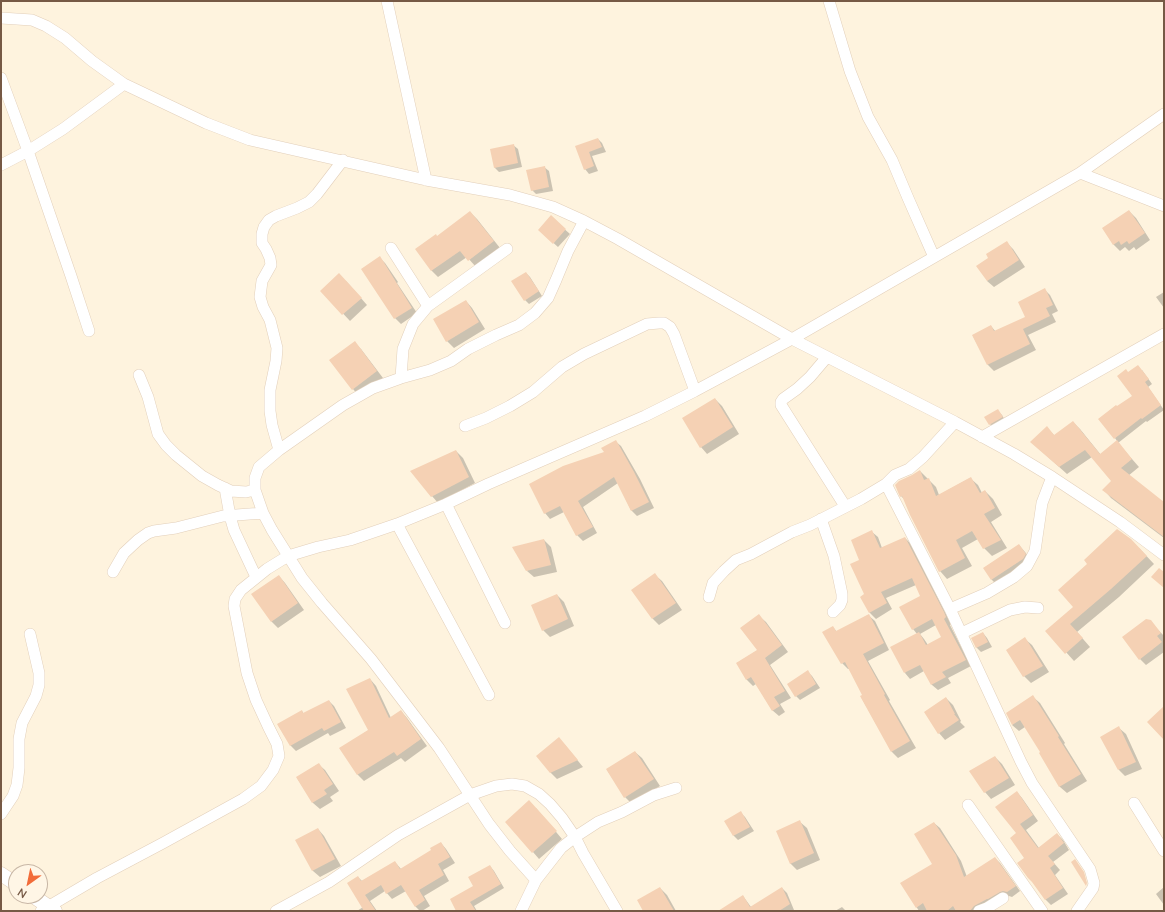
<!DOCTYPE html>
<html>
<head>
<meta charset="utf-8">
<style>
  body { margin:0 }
  #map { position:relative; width:1165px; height:912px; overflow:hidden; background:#fef3de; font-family:Mulish,sans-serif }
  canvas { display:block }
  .frame { position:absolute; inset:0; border:2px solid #765945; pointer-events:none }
  .north { position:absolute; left:8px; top:864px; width:40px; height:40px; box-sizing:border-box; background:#fff6e6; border:1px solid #c8b7a6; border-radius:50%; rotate:213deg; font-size:11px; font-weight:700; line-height:16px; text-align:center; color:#765945 }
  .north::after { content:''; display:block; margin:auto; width:14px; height:18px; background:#f26c39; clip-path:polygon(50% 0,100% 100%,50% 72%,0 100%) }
</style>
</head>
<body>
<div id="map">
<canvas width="1165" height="912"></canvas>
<div class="frame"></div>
<div class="north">N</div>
</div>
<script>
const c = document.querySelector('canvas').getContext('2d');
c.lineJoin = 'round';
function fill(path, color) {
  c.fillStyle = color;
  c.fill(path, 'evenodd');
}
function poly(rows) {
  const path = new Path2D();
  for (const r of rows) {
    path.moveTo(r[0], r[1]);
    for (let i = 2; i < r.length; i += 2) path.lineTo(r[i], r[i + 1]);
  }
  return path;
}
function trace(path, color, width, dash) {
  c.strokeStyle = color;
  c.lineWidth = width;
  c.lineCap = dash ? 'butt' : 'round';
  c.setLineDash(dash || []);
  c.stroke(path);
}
fill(poly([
  [598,139,602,143,606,152,592,156,598,171,589,174,585,169,577,147],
  [513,145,518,149,522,167,499,172,495,168,491,150],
  [544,167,549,171,553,191,536,194,532,190],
  [1129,211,1136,218,1150,240,1136,250,1134,247,1129,251,1125,247,1120,251,1113,244],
  [470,212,477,219,500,248,476,267,467,257,438,277,431,270,438,238],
  [551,217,570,234,558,247,539,230],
  [1006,242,1013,249,1025,267,994,287,987,281,990,258],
  [380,258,385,263,398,282,397,283,417,313,401,324,395,318],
  [526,273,530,277,542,296,529,304,525,300],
  [346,281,367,305,350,321,322,291],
  [1044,289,1050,295,1058,311,1052,314,1056,322,1028,335,1036,350,994,371,988,365,973,336,991,326,996,332,1027,317],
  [1164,292,1164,308,1156,297],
  [466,301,472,308,485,329,454,348,447,341],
  [354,342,361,349,383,378,359,396,353,389],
  [1142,370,1152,384,1148,387,1164,410,1147,422,1146,421,1118,443,1139,467,1128,476,1164,503,1164,538,1111,498,1104,490,1112,481,1092,457,1067,474,1039,449,1047,428,1055,436,1073,422,1080,429,1101,455,1117,441,1115,438,1117,407,1133,396,1129,373],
  [715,399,722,406,739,434,707,454,701,447],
  [998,411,1002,415,1006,422,994,429,990,424],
  [615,441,621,446,640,479,654,508,637,516,631,510,618,483,583,507,597,533,583,541,577,535,564,512,550,519,545,513,605,453],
  [456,451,463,458,475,483,438,503,432,496],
  [920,471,936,487,939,495,970,478,978,485,982,493,985,491,993,499,1002,515,991,522,1007,548,992,556,984,548,978,539,962,548,972,566,947,579,940,571,904,499,901,496],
  [872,532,878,537,882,548,905,538,911,544,951,624,950,625,971,666,948,678,951,683,938,690,932,685,924,671,910,679,905,673,917,634,913,629,921,596,916,585,886,598,892,609,876,619,870,613,861,597,865,595,861,560],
  [936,625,943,637,928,645,924,639,920,634],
  [544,540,551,547,557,572,534,577,527,571],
  [1019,545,1025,552,1032,561,998,586,992,580,984,568],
  [1139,548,1154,564,1119,597,1077,632,1090,647,1074,661,1047,631,1074,607,1089,564],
  [655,575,662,581,682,610,659,625,653,619,633,590],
  [279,576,285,583,304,610,278,628,271,621],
  [557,595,564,602,574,626,550,637,543,630],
  [868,615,875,621,889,650,868,661,890,700,889,701,916,748,898,758,892,752,861,697,864,695,849,669,848,669,842,663,833,627,837,632],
  [759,616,766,622,788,652,770,665,791,698,780,704,785,712,779,716,772,710,756,684,753,686,747,680,737,663,758,650],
  [1150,621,1164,636,1164,642,1163,643,1164,645,1164,652,1146,665,1140,659],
  [983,633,987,638,992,647,981,652,977,648,973,639],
  [1025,639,1032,645,1049,672,1031,683,1024,676],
  [808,672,812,676,820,688,800,700,796,696],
  [370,679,376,686,391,718,401,711,407,718,427,746,405,762,401,758,364,781,358,775,341,748,369,730],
  [1033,697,1040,703,1065,743,1064,744,1087,781,1067,793,1060,787,1040,753,1041,752,1025,727,1019,731,1012,725],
  [946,698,953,705,961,721,960,722,965,727,945,740,939,733],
  [329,701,334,706,346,728,330,736,328,733,296,751,291,746,278,725,302,711,304,714],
  [1119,728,1126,734,1142,769,1125,776,1119,770],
  [565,745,583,767,557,779,550,772],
  [635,752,642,758,660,786,632,804,625,797,607,770],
  [995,757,1002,764,1015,785,991,799,985,792],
  [318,764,325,770,339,791,330,797,333,801,320,809,313,803,297,778],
  [1017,792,1022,798,1038,821,1026,830,1039,848,1057,834,1063,840,1069,850,1053,862,1060,870,1055,875,1068,894,1051,905,1045,899,1026,858,1017,833],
  [536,808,562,839,539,859,533,852],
  [741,813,745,817,754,831,738,840,734,836,726,821],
  [800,822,807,828,820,860,797,870,790,863],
  [934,823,940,828,961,861,967,877,995,858,1000,863,1020,891,1012,897,1009,896,1005,897,980,911,919,911,902,884,933,865],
  [318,829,324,836,341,866,320,877,313,871,297,840],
  [441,843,446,849,455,863,443,870,449,881,424,896,430,906,422,911,420,911,415,906,406,891,392,899,385,891,370,901,377,911,357,911,363,907,358,877,362,881,395,862,401,869,432,851],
  [490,866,494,871,504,888,474,906,477,911,458,911],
  [1164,887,1164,905,1156,894],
  [660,888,667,895,676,911,644,911],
  [782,888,787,893,794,910,792,911,724,911,743,896,751,907],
  [842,907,846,911,835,911]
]), '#0003');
fill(poly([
  [598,138,602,147,589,152,594,166,584,170,575,146],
  [514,144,518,163,494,168,490,149],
  [545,166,549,187,531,191,526,170],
  [1129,210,1145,233,1129,244,1127,241,1121,245,1119,241,1113,245,1102,228],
  [470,211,494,241,468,261,460,251,431,271,415,249,436,234,437,236],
  [551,215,566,229,553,244,538,230],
  [1007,241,1019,260,987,281,976,266,988,258,986,254],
  [380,256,412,308,394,319,361,269],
  [526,272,539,291,524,301,511,281],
  [339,273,362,298,342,315,320,291],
  [1045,288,1053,305,1046,308,1050,316,1023,329,1030,344,987,365,972,335,991,325,994,331,1025,317,1018,302],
  [466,300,479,322,446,342,433,319],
  [355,341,377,371,352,390,329,360],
  [1138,365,1149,379,1145,382,1161,405,1142,419,1141,418,1114,439,1098,419,1116,405,1117,406,1132,396,1117,376,1126,369,1128,372],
  [715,398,733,427,700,448,682,418],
  [998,409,1003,417,989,425,984,417],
  [1073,421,1100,454,1117,440,1132,459,1121,468,1164,502,1164,537,1102,490,1111,481,1085,450,1059,467,1030,442,1047,426,1054,435],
  [616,440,634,472,649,502,631,511,614,477,578,501,593,527,576,536,560,506,544,514,529,484,563,466,604,452,601,448],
  [456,450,469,477,431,497,410,471],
  [920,470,924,480,929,478,936,496,971,477,980,493,985,490,995,508,984,514,1001,540,983,549,972,531,956,540,965,558,939,572,910,515,902,496,900,497,895,485,899,481,912,475],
  [1117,529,1131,539,1147,556,1111,589,1070,624,1083,638,1065,654,1045,631,1073,607,1058,590,1087,564,1084,560],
  [872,530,880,548,905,537,944,612,946,617,944,619,966,660,942,672,946,677,931,685,920,665,904,673,890,647,919,632,926,645,941,637,932,619,912,630,899,607,920,596,912,578,881,592,887,603,869,613,860,597,864,594,850,564,859,560,851,540],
  [544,539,551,565,526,571,512,547],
  [1019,544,1026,554,1023,559,991,580,983,568],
  [1159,568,1164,572,1164,588,1151,577],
  [655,573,676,603,652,619,631,590],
  [279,575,298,603,271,622,251,594],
  [557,594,568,619,542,631,531,605],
  [759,614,782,645,765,658,785,691,774,697,780,706,772,711,751,677,746,680,736,663,757,650,740,628],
  [869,614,884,643,863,654,885,694,884,695,910,741,891,752,860,696,862,695,845,662,841,664,822,632,833,626,836,631],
  [1146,619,1151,620,1161,633,1157,636,1162,642,1139,660,1122,637],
  [983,632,988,642,976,648,971,638],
  [1025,637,1043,666,1023,677,1006,650],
  [808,670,816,684,795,697,787,684],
  [370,678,389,718,401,710,421,739,397,756,394,752,357,775,339,748,368,730,346,689],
  [1033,695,1059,736,1058,737,1081,774,1059,787,1039,753,1040,752,1020,720,1012,725,1006,713],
  [946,697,955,714,954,714,959,720,938,734,924,712],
  [329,700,341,722,324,731,322,728,290,746,277,724,302,710,303,713],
  [1164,706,1164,740,1147,722],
  [1119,726,1136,762,1118,770,1100,737],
  [559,737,578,760,550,773,536,756],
  [635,751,654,779,624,798,606,769],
  [995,756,1009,778,984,793,969,771],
  [319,763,333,784,324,790,327,794,312,803,296,777],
  [1017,791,1033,815,1020,824,1038,848,1057,833,1064,843,1048,856,1055,864,1050,868,1063,888,1045,900,1032,882,1028,878,1017,863,1024,858,1010,838,1016,833,995,807],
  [529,800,557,831,532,853,505,822],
  [741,811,750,827,733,836,724,821],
  [800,820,814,853,790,864,776,831],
  [934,822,956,855,964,877,995,857,1016,886,1007,892,1003,891,1000,892,988,899,987,899,974,906,970,911,956,911,953,906,947,911,927,911,923,903,916,908,900,883,932,864,914,834],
  [318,828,335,859,312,871,295,840],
  [441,842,450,857,438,864,444,875,419,890,425,900,415,907,401,885,386,894,381,885,365,895,376,911,364,911,347,883,358,876,361,881,395,861,400,869,431,850,430,848],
  [1075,859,1084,872,1087,883,1086,886,1071,862],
  [490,865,501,884,470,902,476,911,456,911,450,899,473,886,468,877],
  [660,887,674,911,643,911,637,900],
  [782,887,790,904,779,911,718,911,743,895,750,907]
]), '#f5d1b4');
const minor = poly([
  [387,1,426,180],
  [829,1,850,71,868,117,892,160,908,198,934,257],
  [1,18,32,20,46,26,65,38,92,61,124,84,206,123,250,140,426,180,510,195,553,207,584,221,618,239,792,339,955,422,1014,454,1052,477,1120,522,1164,555],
  [1,78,28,151,71,276,89,331],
  [1,165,28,151,63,129,124,84],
  [1080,173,1164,206],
  [391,248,428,306],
  [827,357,810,377,797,389,783,399,781,402,781,405,845,506],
  [139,375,148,397,158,434,166,445,176,455,202,476,218,485,231,491,246,492,255,490],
  [401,378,403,349,413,324,428,306,507,249],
  [955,422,923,457,909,469,895,475,886,484,950,609,1021,762,1032,783,1090,869,1094,883,1093,888,1077,911],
  [465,426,486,418,510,406,533,392,562,367,584,354,647,324,659,323,664,323,670,327,674,334,695,391],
  [982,437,1164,334],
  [279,450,272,425,270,411,270,390,276,361,277,348,270,320,263,307,260,297,262,281,271,265,270,258,266,249,262,243,262,234,264,227,269,220,276,216,297,208,309,202,317,194,343,160],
  [225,488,230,516,234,530,256,577],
  [446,504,505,623],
  [821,519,834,556,842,594,842,600,840,605,833,612],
  [397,524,489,695],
  [113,572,124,553,138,540,148,533,154,531,176,528,223,516,263,513],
  [709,597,713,583,724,571,736,560,751,554,792,532,810,525,861,499,886,484],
  [950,609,987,593,1014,577,1027,566,1035,551,1042,503,1052,477],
  [962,633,1010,610,1025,607,1038,608],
  [1134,803,1164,851],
  [968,805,1042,911],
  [1,814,13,796,17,785,19,768,19,739,22,723,36,696,39,685,39,673,30,634],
  [536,880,510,851,489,824,439,748,371,659,322,603,302,578,272,530,263,513,255,490,255,478,259,467,279,450,343,405,359,396,373,388,401,378,430,370,451,361,468,349,496,335,519,325,535,313,548,298,556,280,568,251,584,221],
  [41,911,97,878,163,843,243,799,261,786,273,770,279,756,277,744,268,726,256,700,247,673,234,606,235,599,241,590,267,569,288,556,318,547,350,540,397,524,446,504,488,484,645,416,695,391,738,368,792,339,1080,173,1164,114],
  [276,911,329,882,398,835,470,795,496,786,512,784,525,786,539,794,550,804,562,818,575,837,583,853,617,911],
  [521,911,536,880,561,848,575,837,598,822,622,812,654,795,676,788],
  [979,911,987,908,1003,898]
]);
const tertiary = poly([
  [1,874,16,884],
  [33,896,55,911]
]);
trace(minor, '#e2cfba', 12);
trace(tertiary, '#e2cfba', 15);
trace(minor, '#fff', 11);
trace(tertiary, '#fff', 14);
</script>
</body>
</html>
